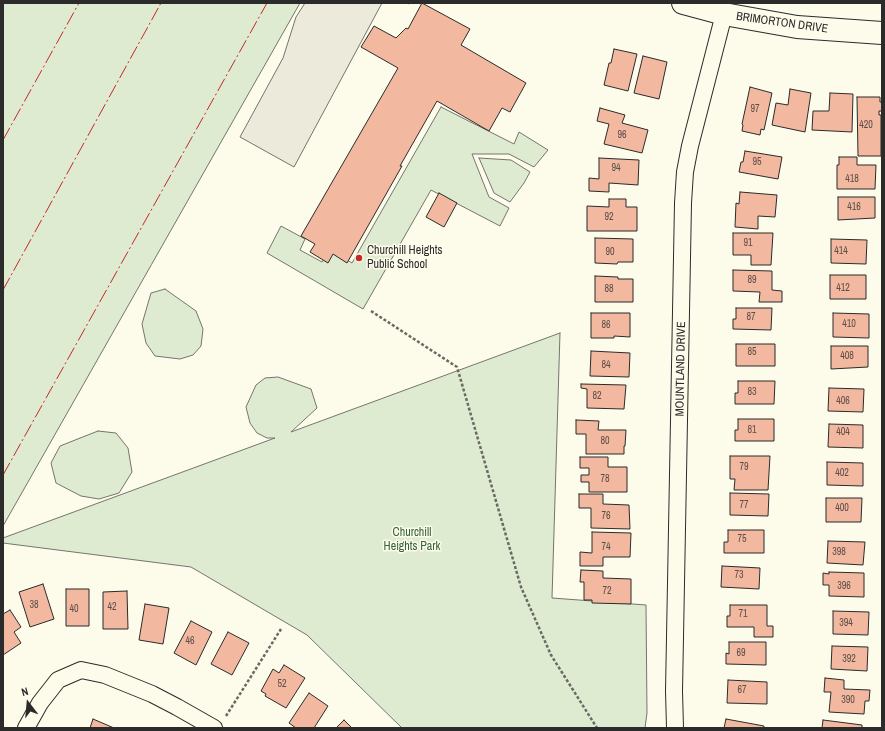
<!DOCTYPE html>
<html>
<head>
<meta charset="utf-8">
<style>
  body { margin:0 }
  #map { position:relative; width:885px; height:731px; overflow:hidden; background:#fdfbea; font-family:"Archivo Narrow",sans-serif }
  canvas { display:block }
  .frame { position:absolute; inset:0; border:4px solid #2b2b2b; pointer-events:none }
  .north { position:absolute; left:8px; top:683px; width:40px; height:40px; -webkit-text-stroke:3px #fdfbea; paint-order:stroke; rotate:344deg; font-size:11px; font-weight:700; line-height:16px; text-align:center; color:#2b2b2b }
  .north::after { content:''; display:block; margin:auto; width:14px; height:18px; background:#2b2b2b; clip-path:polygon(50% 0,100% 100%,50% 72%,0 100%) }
</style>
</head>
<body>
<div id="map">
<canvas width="885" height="731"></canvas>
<div class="frame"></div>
<div class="north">N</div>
</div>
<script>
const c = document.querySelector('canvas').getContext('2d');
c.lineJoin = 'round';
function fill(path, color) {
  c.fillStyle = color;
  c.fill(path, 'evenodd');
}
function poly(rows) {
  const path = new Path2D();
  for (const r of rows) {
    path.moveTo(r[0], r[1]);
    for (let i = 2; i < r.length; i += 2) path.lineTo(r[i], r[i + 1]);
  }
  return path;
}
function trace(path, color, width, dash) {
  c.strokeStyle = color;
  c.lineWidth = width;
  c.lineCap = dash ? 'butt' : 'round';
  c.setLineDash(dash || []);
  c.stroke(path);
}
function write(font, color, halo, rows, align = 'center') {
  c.font = font + ' "Archivo Narrow",sans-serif';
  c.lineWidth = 3;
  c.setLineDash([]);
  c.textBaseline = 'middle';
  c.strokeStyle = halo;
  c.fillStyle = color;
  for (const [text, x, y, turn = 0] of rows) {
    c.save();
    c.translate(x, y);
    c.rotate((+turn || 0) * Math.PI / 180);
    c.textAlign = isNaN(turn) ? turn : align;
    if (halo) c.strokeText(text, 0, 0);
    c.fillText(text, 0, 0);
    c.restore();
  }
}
const green = poly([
  [3,3,300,3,3,526,3,3],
  [441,107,514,144,519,132,548,150,534,167,509,154,472,154,489,197,509,208,500,226,431,190,363,309,267,253,281,226,305,239,300,250,322,262,330,249,352,263,441,107],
  [479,158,511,160,530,172,524,183,510,202,494,193,479,158],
  [165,289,196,311,203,329,201,346,193,355,180,359,155,356,146,343,142,324,151,293,165,289],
  [560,333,552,598,646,605,647,713,645,728,402,728,307,635,191,567,3,543,3,538,275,438,267,438,257,433,250,423,246,407,256,385,265,378,278,377,311,389,317,408,291,432,560,333],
  [98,431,116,433,128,448,132,472,119,493,99,499,81,496,56,483,51,463,60,446,98,431]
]);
fill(green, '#deebd1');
trace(green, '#74746e', 1);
const parking = poly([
  [305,3,382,3,294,167,240,137,283,58,296,17,305,3]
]);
fill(parking, '#eceadb');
trace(parking, '#74746e', 1);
const building = poly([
  [422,3,470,29,461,45,526,83,510,112,502,108,489,131,437,101,400,166,402,166,347,263,333,254,328,263,310,252,315,244,301,236,398,68,361,47,374,26,396,38,406,28,408,29,422,3],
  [614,49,637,54,628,91,604,85,609,63,611,63,614,49],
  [643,56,667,62,659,99,634,93,643,56],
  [750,87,772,93,764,130,761,129,760,135,742,131,743,125,742,124,750,87],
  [790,89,811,93,805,132,772,125,776,103,788,105,790,89],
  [830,93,853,94,852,132,812,130,813,111,829,111,830,93],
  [857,97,880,97,880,102,882,102,882,111,879,111,879,115,881,115,881,156,858,156,857,97],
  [600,108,625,115,622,123,648,130,642,153,604,144,609,124,597,121,600,108],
  [745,151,782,157,778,179,739,172,741,162,743,162,745,151],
  [839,157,857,157,857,165,876,165,875,189,837,189,837,165,839,165,839,157],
  [599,158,639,160,638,185,609,183,609,192,589,191,589,178,599,179,599,158],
  [740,192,777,195,775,217,758,216,758,229,735,227,736,203,739,204,740,192],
  [439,193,457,203,444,227,426,217,439,193],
  [838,197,875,197,875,218,838,220,838,197],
  [609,199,626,199,626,207,637,207,637,231,587,231,587,206,609,207,609,199],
  [733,233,773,233,771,265,751,265,751,255,733,255,733,233],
  [595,238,633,239,633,262,618,262,617,264,595,263,595,238],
  [831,239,867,240,866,264,831,263,831,239],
  [733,270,772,271,772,290,782,291,782,302,759,302,760,292,733,291,733,270],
  [830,275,866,275,866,299,830,299,830,275],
  [595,276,618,277,618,279,633,279,633,302,595,302,595,276],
  [736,308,772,308,771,330,733,329,733,319,736,319,736,308],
  [591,313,630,313,630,337,614,336,614,338,591,338,591,313],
  [833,313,869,314,869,338,833,337,833,313],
  [736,344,775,344,775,366,736,366,736,344],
  [831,346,868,346,868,367,831,369,831,346],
  [591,351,630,353,629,377,590,376,591,351],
  [738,381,775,381,774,404,735,404,735,393,738,393,738,381],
  [581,384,626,385,624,409,587,408,587,389,581,388,581,384],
  [829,388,864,389,863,412,828,411,829,388],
  [738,419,774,419,774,441,735,441,735,430,738,430,738,419],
  [576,420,599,421,598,430,626,430,625,446,624,446,624,454,586,454,586,434,576,434,576,420],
  [829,424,863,425,863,448,828,447,829,424],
  [730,456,770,456,768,490,734,490,735,479,730,479,730,456],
  [580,457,608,457,608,467,627,467,627,492,589,492,589,482,581,482,581,475,589,475,589,468,580,468,580,457],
  [827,462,863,463,863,486,827,485,827,462],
  [730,493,769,494,768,516,730,515,730,493],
  [579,494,603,494,603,504,629,505,630,529,591,528,591,508,579,508,579,494],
  [826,498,862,498,861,522,826,522,826,498],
  [728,530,764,530,764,553,724,553,724,542,728,542,728,530],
  [592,532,631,533,630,557,603,557,603,566,580,566,580,552,592,553,592,532],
  [828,541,865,542,863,565,827,563,828,541],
  [722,566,760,568,759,589,721,587,722,566],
  [581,570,603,571,603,578,631,579,631,604,592,603,592,600,584,600,584,582,580,582,581,570],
  [829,572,864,573,864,597,829,596,829,585,823,585,823,573,829,574,829,572],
  [43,584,54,619,30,627,19,592,43,584],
  [66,589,89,589,89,626,66,626,66,589],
  [127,591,128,629,103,629,103,592,127,591],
  [145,604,169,608,163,644,139,640,145,604],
  [730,605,767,605,767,626,773,626,773,637,754,637,754,627,727,627,727,616,730,616,730,605],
  [10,610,21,627,14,632,21,643,3,655,3,614,10,610],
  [833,611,869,612,868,635,833,634,833,611],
  [191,621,212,632,196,665,174,653,191,621],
  [228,632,249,643,232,675,211,664,228,632],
  [729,642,766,642,766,665,726,664,726,653,729,654,729,642],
  [832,646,868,647,867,671,831,669,832,646],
  [284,665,305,678,286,708,265,696,266,694,261,691,273,669,279,673,284,665],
  [825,678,844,680,844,689,870,690,869,701,865,701,864,714,829,712,831,692,824,692,825,678],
  [728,680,767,682,767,704,727,703,728,680],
  [309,693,328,706,314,728,296,728,289,723,309,693],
  [93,719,114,728,90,728,93,719],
  [726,719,764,726,764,728,724,728,726,719],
  [344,720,352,728,336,728,344,720],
  [823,720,862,725,862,728,822,728,823,720]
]);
fill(building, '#f2b8a0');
trace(building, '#2b2b2b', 1);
const street = poly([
  [26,728,40,703,58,680,81,670,105,675,152,694,177,707,214,728],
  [675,728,674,691,683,203,685,172,690,146,724,14]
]);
const secondary = poly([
  [683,3,724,14,797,27,882,33]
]);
trace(street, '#2b2b2b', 18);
trace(secondary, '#2b2b2b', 24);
trace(poly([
  [408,3,409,3],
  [371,311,457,367,521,587,551,655,597,728],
  [226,716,281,629]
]), '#6a6964', 2.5, [3, 2]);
trace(street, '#fdfbea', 16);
trace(secondary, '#fdfbea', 22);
trace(poly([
  [3,140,79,3],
  [3,290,161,3],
  [3,475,267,3]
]), '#c62828', 1, [14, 3, 2, 3]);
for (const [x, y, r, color] of [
  [359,258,4,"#c62828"]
]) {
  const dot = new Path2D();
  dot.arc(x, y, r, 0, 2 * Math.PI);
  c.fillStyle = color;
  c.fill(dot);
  trace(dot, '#fdfbea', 1.5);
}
write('10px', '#5d4e48', null, [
  ["97",755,109],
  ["420",866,125],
  ["96",622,135],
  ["95",757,162],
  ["94",616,168],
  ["418",852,179],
  ["416",854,207],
  ["92",609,217],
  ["91",748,243],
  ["414",841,251],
  ["90",610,252],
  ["89",752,280],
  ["412",843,288],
  ["88",609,289],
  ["87",751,317],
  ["410",849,324],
  ["86",606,325],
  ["85",752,352],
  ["408",847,356],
  ["84",606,365],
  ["83",752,392],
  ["82",597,396],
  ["406",843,401],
  ["81",752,430],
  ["404",843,432],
  ["80",605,441],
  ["79",744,467],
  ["402",842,473],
  ["78",605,479],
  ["77",744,505],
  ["400",842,508],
  ["76",606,516],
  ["75",742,539],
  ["74",606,547],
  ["398",839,552],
  ["73",739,575],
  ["396",844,586],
  ["72",607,591],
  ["38",34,605],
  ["42",112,607],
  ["40",74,609],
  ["71",743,614],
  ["394",846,623],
  ["46",190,641],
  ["69",741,653],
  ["392",849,659],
  ["52",282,684],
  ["67",742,690],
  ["390",848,700]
]);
write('12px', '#2b2b2b', '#fdfbea', [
  ["BRIMORTON DRIVE",782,23,8],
  ["MOUNTLAND DRIVE",681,369,-89]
]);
write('12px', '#2b2b2b', '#fdfbea', [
  ["Churchill Heights",367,251],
  ["Public School",367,265]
], 'left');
write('12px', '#34623c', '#fdfbea', [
  ["Churchill",412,533],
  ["Heights Park",412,547]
]);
</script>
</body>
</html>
